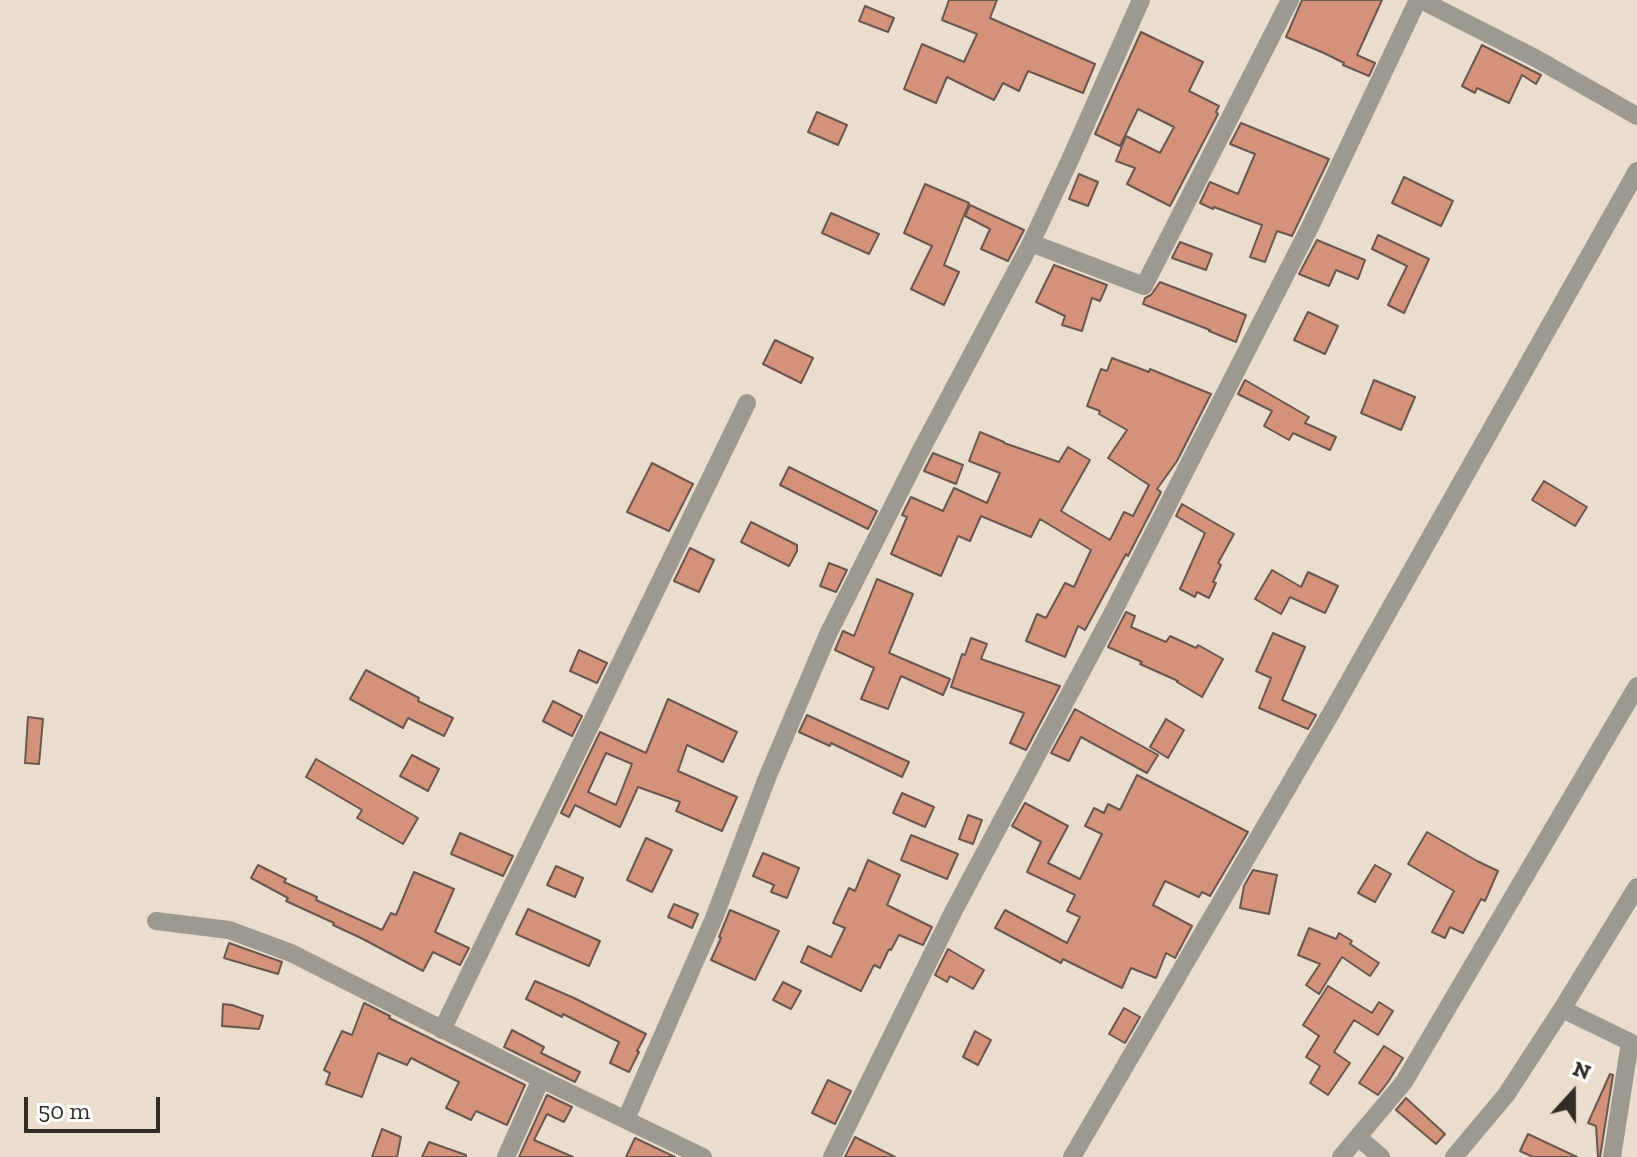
<!DOCTYPE html>
<html>
<head>
<meta charset="utf-8">
<style>
  body { margin:0 }
  #map { position:relative; width:1637px; height:1157px; overflow:hidden; background:#eaddcc; font-family:"Zilla Slab",serif }
  canvas { display:block }
  .north { position:absolute; left:1533px; top:1053px; width:80px; height:80px; -webkit-text-stroke:6px #fff; paint-order:stroke; rotate:21deg; font-size:22px; font-weight:700; line-height:32px; text-align:center; color:#312c25 }
  .north::after { content:''; display:block; margin:auto; width:28px; height:36px; background:#312c25; clip-path:polygon(50% 0,100% 100%,50% 72%,0 100%) }
  .scale { position:absolute; left:24px; top:1097px; width:136px; height:36px; box-sizing:border-box; border:4px solid #312c25; border-top:0; padding-left:10px; font-size:24px; line-height:28px; white-space:nowrap; color:#312c25; -webkit-text-stroke:6px #fff; paint-order:stroke }
</style>
</head>
<body>
<div id="map">
<canvas width="1637" height="1157"></canvas>
<div class="north">N</div>
<div class="scale">50 m</div>
</div>
<script>
const c = document.querySelector('canvas').getContext('2d');
c.lineJoin = 'round';
function fill(path, color) {
  c.fillStyle = color;
  c.fill(path, 'evenodd');
}
function poly(rows) {
  const path = new Path2D();
  for (const r of rows) {
    path.moveTo(r[0], r[1]);
    for (let i = 2; i < r.length; i += 2) path.lineTo(r[i], r[i + 1]);
  }
  return path;
}
function trace(path, color, width, dash) {
  c.strokeStyle = color;
  c.lineWidth = width;
  c.lineCap = dash ? 'butt' : 'round';
  c.setLineDash(dash || []);
  c.stroke(path);
}
const building = poly([
  [949,0,997,0,990,18,1095,64,1083,93,1028,71,1019,91,1003,83,994,100,947,77,936,103,904,89,922,44,964,62,977,34,942,20,949,0],
  [1302,0,1382,0,1357,55,1375,63,1369,76,1343,65,1344,63,1324,53,1286,37,1302,0],
  [865,6,894,18,888,32,859,21,865,6],
  [1141,32,1203,62,1189,91,1219,106,1216,112,1218,114,1170,206,1127,184,1135,168,1116,161,1126,136,1160,153,1174,127,1138,109,1120,146,1095,134,1141,32],
  [1482,45,1531,70,1541,75,1536,84,1522,75,1509,103,1477,88,1475,93,1462,86,1482,45],
  [817,112,847,125,838,145,808,132,817,112],
  [1241,123,1329,159,1292,236,1277,231,1265,262,1250,257,1262,225,1214,207,1213,209,1200,203,1210,182,1238,194,1255,154,1230,144,1241,123],
  [1079,174,1098,182,1088,206,1069,199,1079,174],
  [1404,177,1453,201,1441,226,1392,203,1404,177],
  [925,184,969,203,944,265,959,272,944,305,911,289,932,246,904,233,925,184],
  [970,205,1024,230,1008,261,981,249,990,229,965,216,970,205],
  [831,213,879,234,869,254,822,233,831,213],
  [1378,235,1429,259,1404,313,1388,305,1407,266,1372,249,1378,235],
  [1317,240,1365,260,1358,279,1336,270,1329,286,1299,274,1317,240],
  [1180,242,1212,254,1206,270,1172,258,1180,242],
  [1054,265,1107,285,1100,301,1092,298,1082,331,1062,325,1065,316,1036,302,1054,265],
  [1160,282,1246,315,1236,342,1209,331,1210,330,1143,304,1145,298,1151,295,1160,282],
  [1308,312,1338,326,1325,354,1294,340,1308,312],
  [775,340,813,358,801,383,763,364,775,340],
  [1112,358,1149,372,1150,369,1211,394,1177,461,1157,489,1161,492,1128,556,1126,554,1085,630,1078,626,1065,657,1026,641,1037,614,1046,618,1065,583,1074,587,1091,550,1040,519,1031,537,981,516,970,541,958,536,941,576,891,554,907,517,902,515,911,497,943,511,954,488,987,503,1000,473,969,461,980,432,1004,442,1004,443,1059,462,1068,447,1090,460,1061,511,1110,540,1124,512,1133,516,1149,485,1108,458,1127,430,1099,414,1100,411,1087,406,1101,369,1107,371,1112,358],
  [1245,380,1309,417,1305,423,1336,437,1330,450,1293,433,1289,440,1264,426,1272,411,1238,394,1245,380],
  [1374,380,1415,397,1401,430,1361,413,1374,380],
  [933,453,963,465,956,484,924,471,933,453],
  [652,463,693,484,669,531,627,512,652,463],
  [789,467,877,511,868,529,780,485,789,467],
  [1544,481,1587,507,1575,526,1532,500,1544,481],
  [1182,504,1234,534,1218,563,1221,565,1213,582,1216,583,1209,598,1197,592,1195,597,1180,589,1205,533,1176,516,1182,504],
  [751,522,797,545,797,551,789,566,741,542,751,522],
  [690,548,714,560,699,592,674,581,690,548],
  [829,563,847,570,836,592,820,586,829,563],
  [1272,570,1301,587,1308,572,1338,586,1325,613,1290,597,1281,614,1255,599,1272,570],
  [877,579,913,594,889,653,950,679,943,695,901,676,888,709,861,699,874,668,835,650,843,631,854,636,877,579],
  [1126,612,1135,616,1131,627,1166,642,1170,636,1196,648,1198,645,1223,659,1202,697,1177,682,1178,681,1140,664,1142,662,1108,647,1126,612],
  [1273,633,1305,647,1282,700,1316,715,1308,729,1259,708,1271,678,1256,671,1273,633],
  [971,638,987,644,981,659,1060,686,1026,750,1010,743,1024,713,951,687,962,654,965,655,971,638],
  [579,650,607,663,597,683,570,671,579,650],
  [366,670,419,698,418,701,453,718,444,736,408,718,403,728,350,699,366,670],
  [668,699,737,732,723,762,687,745,678,771,737,797,722,831,676,811,680,802,638,787,620,827,575,805,569,817,561,813,600,732,646,753,668,699],
  [606,753,632,764,616,805,588,792,606,753],
  [553,701,582,716,572,736,543,721,553,701],
  [1075,709,1158,755,1147,773,1081,737,1069,761,1051,753,1075,709],
  [807,715,909,762,902,777,831,743,830,746,799,732,807,715],
  [28,717,43,719,39,764,25,763,28,717],
  [1166,719,1184,730,1168,758,1150,747,1166,719],
  [412,755,439,769,428,791,400,776,412,755],
  [316,759,418,818,403,844,357,818,362,810,306,777,316,759],
  [1137,775,1248,832,1210,896,1202,892,1199,897,1165,881,1153,905,1192,926,1175,958,1166,953,1156,978,1131,968,1122,988,1063,959,1061,963,995,928,1005,910,1067,943,1080,917,1067,911,1075,895,1027,872,1041,842,1012,826,1025,803,1068,826,1048,863,1080,879,1102,834,1085,826,1094,808,1104,813,1108,804,1120,810,1137,775],
  [902,793,934,807,925,827,893,813,902,793],
  [968,815,982,820,973,844,959,839,968,815],
  [1427,832,1477,861,1498,871,1485,901,1481,899,1463,933,1450,927,1445,938,1432,932,1454,891,1408,864,1427,832],
  [460,833,513,856,503,876,451,854,460,833],
  [911,835,958,854,947,879,901,860,911,835],
  [646,838,672,850,652,892,627,880,646,838],
  [763,853,799,868,787,898,771,892,774,885,753,876,763,853],
  [868,860,900,875,887,905,932,927,923,945,899,935,891,950,889,949,880,968,874,965,861,991,801,962,808,946,831,957,845,928,833,923,849,888,855,891,868,860],
  [258,865,286,879,284,882,317,897,316,900,382,930,391,913,396,915,414,872,454,889,435,932,469,948,460,965,433,952,423,971,361,938,333,925,334,923,286,901,288,898,251,878,258,865],
  [1375,865,1391,874,1375,902,1358,893,1375,865],
  [556,866,583,878,575,897,547,885,556,866],
  [1253,870,1277,875,1269,914,1240,908,1244,886,1253,870],
  [674,904,698,914,692,928,668,917,674,904],
  [528,909,600,941,589,966,516,934,528,909],
  [730,910,779,931,755,980,711,960,721,938,719,937,730,910],
  [1309,928,1336,939,1339,933,1352,941,1350,944,1379,963,1370,976,1342,957,1319,994,1306,985,1320,964,1298,955,1309,928],
  [229,943,282,962,278,974,224,958,229,943],
  [948,949,984,970,973,989,950,976,947,982,935,975,948,949],
  [535,981,574,998,646,1034,637,1051,639,1052,629,1072,610,1063,619,1042,563,1014,562,1017,526,999,535,981],
  [783,982,801,991,791,1009,773,1000,783,982],
  [1328,986,1372,1013,1379,1002,1393,1011,1378,1035,1354,1020,1334,1052,1350,1063,1328,1095,1310,1083,1320,1066,1306,1057,1319,1036,1303,1025,1328,986],
  [364,1003,390,1016,389,1018,525,1085,507,1125,476,1111,471,1120,446,1108,459,1082,411,1058,407,1065,378,1053,362,1097,326,1084,330,1073,324,1070,342,1031,352,1035,364,1003],
  [223,1004,232,1005,263,1016,259,1029,222,1026,223,1004],
  [1124,1008,1140,1017,1125,1043,1109,1034,1124,1008],
  [512,1030,544,1047,541,1053,580,1072,575,1082,504,1047,512,1030],
  [975,1031,991,1040,978,1065,963,1057,975,1031],
  [1384,1046,1403,1058,1388,1082,1378,1095,1359,1083,1384,1046],
  [1610,1074,1613,1075,1600,1157,1598,1157,1596,1126,1588,1123,1610,1074],
  [828,1080,851,1091,835,1124,812,1113,828,1080],
  [547,1095,572,1107,564,1122,547,1114,534,1140,573,1157,519,1157,547,1095],
  [1406,1098,1445,1134,1436,1144,1396,1110,1406,1098],
  [382,1129,401,1137,397,1157,372,1157,382,1129],
  [1528,1134,1577,1157,1533,1157,1520,1151,1528,1134],
  [855,1137,895,1157,845,1157,855,1137],
  [635,1138,675,1157,626,1157,635,1138],
  [429,1142,466,1155,466,1157,422,1157,429,1142]
]);
fill(building, '#d39279');
trace(building, '#6a5850', 2);
trace(poly([
  [1423,1,1537,59,1637,116],
  [1031,243,1144,286,1290,0],
  [156,921,229,930,291,953,541,1079,703,1157],
  [1562,1009,1630,1042,1612,1157],
  [442,1030,747,403],
  [626,1119,714,918,767,778,829,632,920,452,1031,243,1069,162,1141,0],
  [1358,1137,1381,1157],
  [506,1157,541,1079],
  [832,1157,953,912,1109,620,1311,225,1416,4,1424,0],
  [1072,1157,1330,715,1637,171],
  [1341,1157,1404,1082,1637,686],
  [1454,1157,1506,1095,1562,1009,1637,887]
]), '#9c9991', 18);
</script>
</body>
</html>
